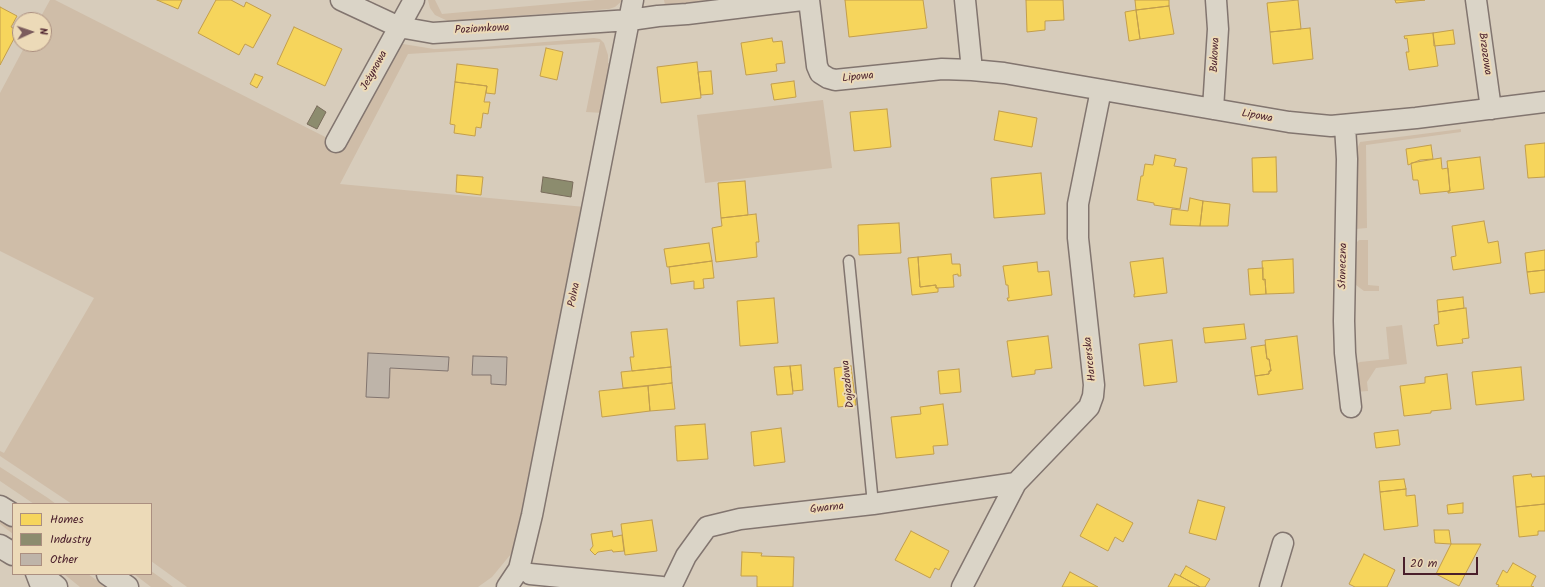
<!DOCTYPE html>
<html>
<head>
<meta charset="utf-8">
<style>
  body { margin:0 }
  #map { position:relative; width:1545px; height:587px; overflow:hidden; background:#d7ccbb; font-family:Kalam,sans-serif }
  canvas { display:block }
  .legend { position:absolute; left:12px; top:503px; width:140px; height:72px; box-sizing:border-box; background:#ecdab8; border:1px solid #ab8f80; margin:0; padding:5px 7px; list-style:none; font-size:12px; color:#4a1f2b }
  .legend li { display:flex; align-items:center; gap:8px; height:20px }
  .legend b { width:20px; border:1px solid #ab8f80 }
  .north { position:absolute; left:12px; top:12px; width:40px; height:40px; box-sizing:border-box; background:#ecdab8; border:1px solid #ab8f80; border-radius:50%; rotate:87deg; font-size:11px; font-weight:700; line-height:16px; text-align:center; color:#4a1f2b }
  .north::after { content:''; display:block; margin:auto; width:14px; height:18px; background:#7b5c5d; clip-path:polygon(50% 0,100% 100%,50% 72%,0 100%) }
  .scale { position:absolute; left:1403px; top:557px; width:75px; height:18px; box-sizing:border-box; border:2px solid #4a1f2b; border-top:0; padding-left:5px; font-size:12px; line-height:14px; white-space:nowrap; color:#4a1f2b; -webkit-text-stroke:3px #ecdab8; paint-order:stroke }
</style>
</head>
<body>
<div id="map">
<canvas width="1545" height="587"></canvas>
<ul class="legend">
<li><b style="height:11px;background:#f6d55c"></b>Homes</li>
<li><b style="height:11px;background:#8c8c6e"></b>Industry</li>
<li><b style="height:11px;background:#beb4a9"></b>Other</li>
</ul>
<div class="north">N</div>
<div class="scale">20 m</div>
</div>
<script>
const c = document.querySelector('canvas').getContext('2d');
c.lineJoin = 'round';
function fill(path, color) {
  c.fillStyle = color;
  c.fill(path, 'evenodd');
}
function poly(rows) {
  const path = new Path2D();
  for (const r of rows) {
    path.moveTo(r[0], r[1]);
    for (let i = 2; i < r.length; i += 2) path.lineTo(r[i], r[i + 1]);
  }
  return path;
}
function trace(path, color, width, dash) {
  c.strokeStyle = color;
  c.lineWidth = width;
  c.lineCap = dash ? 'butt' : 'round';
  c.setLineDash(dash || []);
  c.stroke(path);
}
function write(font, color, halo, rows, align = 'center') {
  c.font = font + ' Kalam,sans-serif';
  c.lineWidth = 4;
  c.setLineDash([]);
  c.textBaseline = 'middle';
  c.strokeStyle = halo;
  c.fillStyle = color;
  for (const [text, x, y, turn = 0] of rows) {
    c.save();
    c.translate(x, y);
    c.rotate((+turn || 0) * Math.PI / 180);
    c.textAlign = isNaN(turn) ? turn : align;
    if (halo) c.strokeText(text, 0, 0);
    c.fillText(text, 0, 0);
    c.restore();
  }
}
fill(poly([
  [50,0,55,0,345,147,403,44,434,49,483,47,594,38,600,39,604,43,608,55,608,63,613,64,603,113,586,112,600,42,408,54,340,184,585,207,518,542,511,554,492,577,478,587,187,587,151,561,151,504,72,504,0,456,0,451,4,453,94,298,0,251,0,93,26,44,44,44,44,20,39,20],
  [428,0,435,0,442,14,596,0,623,0,615,7,609,9,448,21,435,15,430,8],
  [664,0,723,0,665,5],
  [823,100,832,168,705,183,697,115],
  [1461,129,1461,132,1366,145,1367,228,1355,229,1357,149,1360,142],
  [1359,240,1368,240,1368,285,1379,286,1379,291,1364,291,1356,285,1354,274,1355,244],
  [1402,325,1407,364,1376,368,1367,382,1368,391,1355,392,1356,364,1360,362,1389,359,1386,327],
  [0,467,48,498,56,504,34,504,0,481],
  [0,514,13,522,13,534,0,524],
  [151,571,161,578,173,587,151,587,134,574,151,574],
  [64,574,88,574,106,587,80,587]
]), '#cfbda8');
const homes = poly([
  [157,0,182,0,178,9,157,0],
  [216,0,231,0,244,7,246,2,271,15,253,48,245,44,239,55,198,33,216,0],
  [845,0,923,0,927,28,849,37,845,0],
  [1026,0,1063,0,1064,20,1045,21,1045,30,1027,32,1026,0],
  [1135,0,1169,0,1169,6,1136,10,1135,0],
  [1298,0,1301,29,1270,32,1267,3,1298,0],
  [1395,0,1425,0,1396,3,1395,0],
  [1169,6,1174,34,1140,39,1136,10,1169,6],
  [0,7,17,16,11,27,18,31,0,65,0,7],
  [1136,10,1140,39,1129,41,1125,12,1136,10],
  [294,27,342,49,325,86,277,64,294,27],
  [1310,28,1313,59,1273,64,1270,32,1310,28],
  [1453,30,1455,44,1434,46,1433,33,1453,30],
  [1433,33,1438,66,1409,70,1406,52,1409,52,1407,38,1405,39,1404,36,1433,33],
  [772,38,773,42,782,41,785,63,776,64,777,71,746,75,741,43,772,38],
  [546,48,563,52,557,80,540,76,546,48],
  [697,62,701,98,661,103,657,67,697,62],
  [457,64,498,69,495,94,486,93,487,86,455,82,457,64],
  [711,71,713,94,701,95,698,72,711,71],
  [255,74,263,77,257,88,250,84,255,74],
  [794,81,796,97,774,100,771,84,794,81],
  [455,82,487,86,484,102,490,102,488,114,483,113,481,128,476,127,475,136,454,133,455,125,450,124,455,82],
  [887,109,891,147,854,151,850,112,887,109],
  [999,111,1037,118,1032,147,994,140,999,111],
  [1545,143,1545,177,1528,178,1525,145,1545,143],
  [1431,145,1433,159,1420,160,1408,165,1406,149,1431,145],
  [1155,155,1176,159,1174,166,1187,168,1180,209,1154,205,1154,203,1137,200,1141,176,1143,176,1145,164,1153,165,1155,155],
  [1276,157,1277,192,1253,192,1252,158,1276,157],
  [1480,157,1484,189,1448,193,1448,191,1450,191,1447,161,1480,157],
  [1441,158,1442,169,1448,168,1450,191,1420,194,1418,180,1413,180,1411,163,1441,158],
  [1041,173,1045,214,994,218,991,178,1041,173],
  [457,175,483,177,481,195,456,192,457,175],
  [745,181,748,215,721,218,718,183,745,181],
  [1190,198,1203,201,1200,226,1170,225,1172,209,1188,211,1190,198],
  [1203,201,1230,204,1228,226,1200,226,1203,201],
  [756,214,759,242,756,242,757,257,716,262,712,228,722,226,721,218,756,214],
  [1484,221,1488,243,1498,241,1501,263,1453,270,1451,257,1456,256,1452,226,1484,221],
  [899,223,901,253,859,255,858,225,899,223],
  [709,243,712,261,667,267,664,249,709,243],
  [1545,250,1545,270,1527,272,1525,253,1545,250],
  [951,254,952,264,960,264,961,276,958,276,958,274,953,275,954,287,936,288,936,285,920,287,918,257,951,254],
  [918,257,920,287,936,285,936,288,938,288,938,292,912,295,908,258,918,257],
  [1163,258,1167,293,1134,297,1134,294,1135,294,1130,262,1163,258],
  [1293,259,1294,293,1266,294,1265,279,1263,280,1262,261,1293,259],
  [712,261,714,278,703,279,704,288,694,289,694,281,671,284,669,267,712,261],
  [1037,262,1038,272,1049,271,1052,295,1008,301,1007,298,1009,298,1008,285,1006,285,1003,266,1037,262],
  [1263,268,1263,280,1265,279,1266,294,1250,295,1248,269,1263,268],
  [1545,270,1545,292,1530,294,1527,272,1545,270],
  [1463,297,1464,308,1438,312,1437,300,1463,297],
  [774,298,778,343,740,346,737,301,774,298],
  [1466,308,1469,338,1462,339,1463,343,1437,346,1434,325,1439,324,1438,312,1466,308],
  [1244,324,1246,339,1205,343,1203,328,1244,324],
  [667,329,671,367,632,371,630,357,634,357,631,332,667,329],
  [1048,336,1052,368,1035,370,1035,374,1012,377,1007,341,1048,336],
  [1297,336,1303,389,1258,395,1255,376,1269,374,1269,371,1271,371,1269,359,1267,359,1265,340,1297,336],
  [1172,340,1177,382,1144,386,1139,344,1172,340],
  [1265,345,1267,359,1269,359,1271,371,1269,371,1269,374,1255,376,1251,347,1265,345],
  [801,365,803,390,793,391,790,366,801,365],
  [790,366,793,394,777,395,774,367,790,366],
  [851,366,856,405,838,407,834,368,851,366],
  [671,367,672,383,623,388,621,372,671,367],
  [1521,367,1524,400,1476,405,1472,372,1521,367],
  [959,369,961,392,940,394,938,371,959,369],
  [1447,374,1451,409,1431,411,1431,413,1404,416,1400,386,1425,383,1425,377,1447,374],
  [672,383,675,409,650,411,648,386,672,383],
  [648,386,650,411,602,417,599,391,648,386],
  [943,404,948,445,933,446,934,454,896,458,891,417,921,414,920,407,943,404],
  [705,424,708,459,677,461,675,426,705,424],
  [781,428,785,462,754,466,751,432,781,428],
  [1398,430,1400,445,1376,448,1374,433,1398,430],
  [1531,474,1532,477,1545,476,1545,504,1516,507,1513,476,1531,474],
  [1404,479,1406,489,1380,492,1379,481,1404,479],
  [1406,489,1406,496,1415,495,1418,526,1384,530,1380,492,1406,489],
  [1198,500,1225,507,1216,540,1189,533,1198,500],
  [1463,503,1463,513,1448,514,1447,505,1463,503],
  [1097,504,1133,523,1123,542,1115,537,1108,551,1080,536,1097,504],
  [1545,504,1545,531,1538,531,1538,535,1519,537,1516,507,1545,504],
  [652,520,657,551,625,555,621,524,652,520],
  [1434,530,1449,530,1451,544,1435,543,1434,530],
  [612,531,613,537,622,535,624,551,613,552,612,550,598,552,595,555,590,550,593,546,591,534,612,531],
  [911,531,949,551,939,570,935,568,930,578,895,560,911,531],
  [1451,544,1481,544,1459,586,1436,574,1451,544],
  [742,552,762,553,761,556,794,557,793,587,757,587,757,576,741,576,742,552],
  [1364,554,1395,570,1387,587,1355,587,1349,584,1364,554],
  [1513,563,1536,576,1531,586,1534,587,1498,587,1499,585,1496,584,1503,570,1507,573,1513,563],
  [1186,566,1210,579,1205,587,1200,587,1180,576,1186,566],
  [1070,572,1098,587,1062,587,1070,572],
  [1175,574,1180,576,1200,587,1168,587,1175,574]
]);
fill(homes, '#f6d55c');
trace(homes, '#c29e4d', 1);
const industry = poly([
  [317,106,326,112,317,129,307,124,317,106],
  [543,177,573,182,571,197,541,192,543,177]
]);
fill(industry, '#8c8c6e');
trace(industry, '#786b5a', 1);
const building = poly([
  [368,353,449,357,448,371,390,368,389,398,366,397,368,353],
  [473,356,507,357,506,385,491,384,491,375,472,375,473,356]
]);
fill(building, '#beb4a9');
trace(building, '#82756f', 1);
const lane = poly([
  [849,261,873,504],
  [31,574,36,587]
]);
const street = poly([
  [341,0,399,27,433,33,630,20,658,16,687,14,802,0],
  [809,0,817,66,820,73,828,78,835,80,942,69,972,70,1004,73,1289,122,1331,126,1416,118,1545,102],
  [965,0,972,70],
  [1476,0,1491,109],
  [1213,109,1218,29,1216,0],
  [1345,126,1347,159,1344,321,1345,353,1351,407],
  [336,142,414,0],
  [530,574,662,587],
  [507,587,519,569,532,515,633,0],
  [671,587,686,556,707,527,740,519,873,504,1016,483],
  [962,587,1016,483,1089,407,1093,396,1094,385,1078,238,1078,204,1101,90],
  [1270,587,1283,543]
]);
const secondary = poly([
  [0,507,13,515],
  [0,546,13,554],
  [40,574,56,587],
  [108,574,127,587]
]);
trace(lane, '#82756f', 13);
trace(street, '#82756f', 23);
trace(secondary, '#82756f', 25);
trace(lane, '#dad4c7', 10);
trace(street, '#dad4c7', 20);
trace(secondary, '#dad4c7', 22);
write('11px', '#4a1f2b', '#ecdab8', [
  ["Poziomkowa",482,30,-3],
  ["Brzozowa",1484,54,82],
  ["Bukowa",1216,55,-87],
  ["Jeżynowa",375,71,-61],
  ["Lipowa",858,78,-6],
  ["Lipowa",1257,117,10],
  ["Słoneczna",1344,266,-89],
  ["Polna",575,295,-79],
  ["Harcerska",1091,359,-96],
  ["Dojazdowa",849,384,-96],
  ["Gwarna",827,509,-6]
]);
</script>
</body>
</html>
